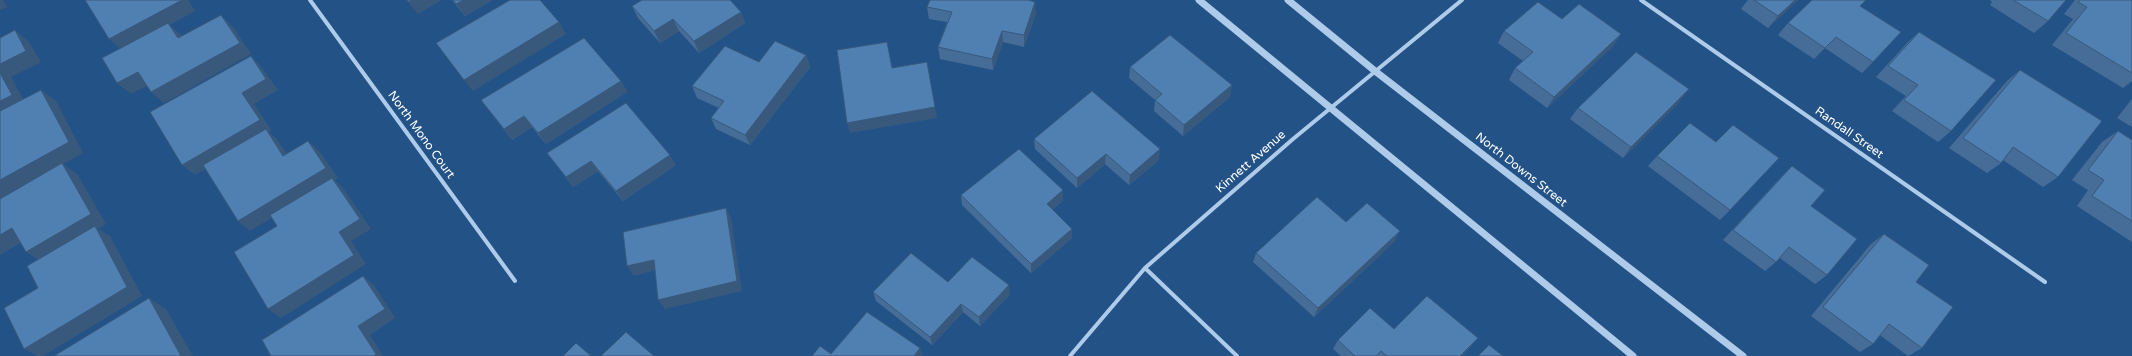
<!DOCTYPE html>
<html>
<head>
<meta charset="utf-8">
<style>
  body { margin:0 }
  canvas { display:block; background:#235287 }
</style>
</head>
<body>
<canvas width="2132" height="356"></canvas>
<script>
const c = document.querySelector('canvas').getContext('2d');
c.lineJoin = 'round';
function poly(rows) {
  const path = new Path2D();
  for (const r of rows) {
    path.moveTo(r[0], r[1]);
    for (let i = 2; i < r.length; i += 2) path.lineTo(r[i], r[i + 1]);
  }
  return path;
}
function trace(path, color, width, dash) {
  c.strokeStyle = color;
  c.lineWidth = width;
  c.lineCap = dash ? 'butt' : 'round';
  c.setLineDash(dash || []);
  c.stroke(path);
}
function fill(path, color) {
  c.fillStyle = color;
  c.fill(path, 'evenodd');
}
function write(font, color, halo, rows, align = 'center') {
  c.font = font + ' "Varela Round",sans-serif';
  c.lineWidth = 3.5;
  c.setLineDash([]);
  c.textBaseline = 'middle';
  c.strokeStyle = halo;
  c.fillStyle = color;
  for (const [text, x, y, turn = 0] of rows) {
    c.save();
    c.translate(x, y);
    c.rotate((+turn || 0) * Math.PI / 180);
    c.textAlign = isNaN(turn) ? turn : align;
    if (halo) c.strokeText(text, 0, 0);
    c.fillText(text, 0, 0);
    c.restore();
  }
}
trace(poly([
  [310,0,515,281],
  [1641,0,2045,282],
  [1145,268,1237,356],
  [1070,356,1145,268,1293,139,1462,0]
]), '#aecbe9', 4);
trace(poly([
  [1199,0,1633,356],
  [1288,0,1375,71,1743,356]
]), '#aecbe9', 7);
fill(poly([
  [452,0,492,0,465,16],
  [1748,0,1798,0,1768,28,1741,9],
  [1990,0,2066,0,2048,21,2034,33,1990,5,1992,2],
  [2075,0,2132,0,2132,81,2123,88,2052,45,2073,19,2064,14],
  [731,1,741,12,745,23,699,53,679,31,660,43,638,18,632,6],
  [1860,6,1873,62,1862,73,1825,48,1814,59,1778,35,1788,23],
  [927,7,1036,13,1024,47,1003,42,993,70,940,59,938,47,947,22,929,19],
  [1562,19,1621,34,1613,46,1547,108,1509,80,1515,68,1523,61,1498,43,1504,31],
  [1919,32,1951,131,1938,142,1892,111,1906,96,1876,77,1907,43],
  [806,55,810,67,750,145,716,129,711,118,719,108,697,98,692,86,759,62],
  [1130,67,1230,97,1183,136,1154,111,1155,100,1129,78],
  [2020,70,2058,177,2043,187,2003,160,2001,163,1987,173,1949,148,2007,81],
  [621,81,627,92,546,144,532,127,512,140,481,100],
  [2132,99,2132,127,2117,118],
  [1680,101,1623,158,1570,119,1578,108],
  [2118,131,2132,140,2132,242,2077,206,2088,190,2072,180,2102,142],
  [1034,139,1159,160,1129,185,1105,164,1077,188,1035,149],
  [547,153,676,165,623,201,598,171,573,187],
  [1657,156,1730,210,1720,220,1648,166],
  [1792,166,1811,206,1827,275,1815,284,1780,258,1776,262,1765,271,1723,240,1781,177],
  [961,195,1063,200,1052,210,1072,238,1031,273,962,205],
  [1884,234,1916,282,1922,348,1908,356,1880,335,1873,344,1860,352,1811,316,1871,244],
  [1395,241,1314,317,1253,262,1256,253],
  [948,282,1010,294,980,326,963,312,932,345,876,301,873,292],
  [1394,329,1478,338,1471,346,1462,356,1341,356,1333,349,1338,340]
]), '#456d98');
fill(poly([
  [0,0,3,0,7,7,0,10],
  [182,0,188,0,195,11,170,25,180,34,191,50,122,50,109,39],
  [413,0,442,0,418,14,408,2],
  [464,0,492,0,465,16,456,4],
  [1795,0,1798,0,1768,28,1778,16],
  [1035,2,1036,13,1024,47,1024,35],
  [741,12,745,23,699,53,694,41],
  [221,15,233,27,251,54,164,103,151,92],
  [673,19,679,31,660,43,654,31],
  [559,22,566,34,473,91,464,80],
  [15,30,29,42,41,62,11,77,27,106,0,120,0,64],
  [1002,31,1003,42,993,70,992,59],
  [1621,34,1613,46,1547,108,1554,97],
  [806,55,810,67,750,145,745,135],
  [251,56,262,68,278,90,254,104,272,131,269,132,277,139,295,167,283,156,268,133,195,175,182,165,242,93],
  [138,72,152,83,131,94,117,83],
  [621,81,627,92,546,144,538,133],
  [1232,85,1230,97,1183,136,1184,125],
  [1689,89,1680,101,1623,158,1631,147],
  [41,90,56,101,83,153,63,164,77,174,106,224,98,229,110,236,142,296,43,356,38,356,24,349,127,287,42,262,26,252,0,199,0,180],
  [935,107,937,118,850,133,847,123],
  [524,116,532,127,512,140,504,129],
  [308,141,320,152,338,178,335,180,343,188,371,229,351,241,366,264,281,318,268,309,339,232,334,180,250,231,238,221],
  [1160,149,1159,160,1129,185,1130,175],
  [1106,154,1105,164,1077,188,1077,178],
  [670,155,676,165,623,201,616,191],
  [591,161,598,171,573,187,566,177],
  [1063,190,1063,200,1047,214,1047,204],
  [726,208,731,218,742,291,665,309,658,300],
  [12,228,29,238,0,255,0,235],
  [1072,229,1072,238,1031,273,1031,264],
  [1400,231,1395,241,1314,317,1318,308],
  [654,260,660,269,634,276,627,266],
  [363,276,374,285,395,318,370,335,383,356,374,356,358,326],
  [1009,285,1010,294,980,326,979,317],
  [149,298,166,309,193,356,181,356],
  [961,304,963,312,932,345,930,337],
  [1478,338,1471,346,1462,356,1460,356],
  [920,348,923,356,914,356]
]), '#38597c');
const building = poly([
  [85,0,182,0,109,39,85,0],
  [407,0,413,0,408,2,407,0],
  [453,0,464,0,456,4,453,0],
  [510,0,540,0,559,22,464,80,436,43,510,0],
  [642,0,730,0,741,12,694,41,673,19,654,31,632,6,642,0],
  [930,0,1028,0,1035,2,1024,35,1002,31,992,59,938,47,952,12,927,7,930,0],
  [1754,0,1795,0,1778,16,1754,0],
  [1812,0,1866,0,1860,6,1901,32,1873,62,1836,37,1825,48,1788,23,1812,0],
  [2013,0,2066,0,2048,21,2013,0],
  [2080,0,2132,0,2132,73,2066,33,2087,7,2078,2,2080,0],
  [1538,2,1562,19,1579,4,1621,34,1554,97,1515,68,1533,52,1504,31,1538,2],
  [221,15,240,43,151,92,138,72,117,83,102,58,168,23,178,38,221,15],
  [15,30,26,51,0,64,0,38,15,30],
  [1919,32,1996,80,1951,131,1904,100,1918,85,1888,66,1919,32],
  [1170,35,1232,85,1184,125,1155,100,1162,94,1130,67,1170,35],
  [584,38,621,81,538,133,524,116,504,129,481,100,584,38],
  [775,41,806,55,745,135,711,118,724,101,692,86,725,46,759,62,775,41],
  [887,42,892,68,927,62,935,107,847,123,837,50,887,42],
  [1636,52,1689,89,1631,147,1578,108,1636,52],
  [251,56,266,79,242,93,260,120,182,165,150,112,251,56],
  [2020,70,2102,121,2058,177,2013,147,2001,163,1963,138,2020,70],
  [0,73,12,95,0,101,0,73],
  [41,90,69,142,0,180,0,111,41,90],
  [1092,91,1160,149,1130,175,1106,154,1077,178,1034,139,1092,91],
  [626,103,670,155,616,191,591,161,566,177,547,153,626,103],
  [1690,123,1716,142,1733,125,1779,158,1730,210,1657,156,1690,123],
  [266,129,283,156,308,141,326,168,238,221,203,165,266,129],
  [2118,131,2132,140,2132,221,2092,196,2104,180,2088,170,2118,131],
  [1019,149,1063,190,1047,204,1072,229,1031,264,961,195,1019,149],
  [62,163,91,214,26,252,12,228,0,235,0,199,62,163],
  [1792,166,1825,190,1811,206,1857,239,1827,275,1789,247,1776,262,1733,230,1792,166],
  [332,178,360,219,339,232,354,255,268,309,234,252,277,226,270,215,332,178],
  [1317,197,1346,222,1367,203,1400,231,1318,308,1256,253,1317,197],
  [726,208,737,281,658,300,654,260,627,266,623,232,726,208],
  [95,226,127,287,24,349,4,308,38,288,27,266,95,226],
  [1884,234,1929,265,1916,282,1953,307,1922,348,1889,324,1873,344,1823,307,1884,234],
  [911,253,948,282,972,257,1009,285,979,317,961,304,930,337,873,292,911,253],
  [363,276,385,309,358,326,376,354,374,356,271,356,262,340,363,276],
  [1427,296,1478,338,1460,356,1387,356,1381,351,1376,356,1355,356,1338,340,1370,308,1394,329,1427,296],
  [149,298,181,356,54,356,149,298],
  [867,312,920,348,914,356,812,356,820,346,831,354,867,312],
  [626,332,654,356,601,356,626,332],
  [576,343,591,356,563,356,576,343],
  [1489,345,1503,356,1478,356,1489,345]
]);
fill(building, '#507fb1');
trace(building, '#38597c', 1);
write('12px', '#fff', '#235287', [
  ["Randall Street",1849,133,35],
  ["North Mono Court",421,135,54],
  ["Kinnett Avenue",1251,162,-41],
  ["North Downs Street",1521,170,38]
]);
</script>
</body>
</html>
